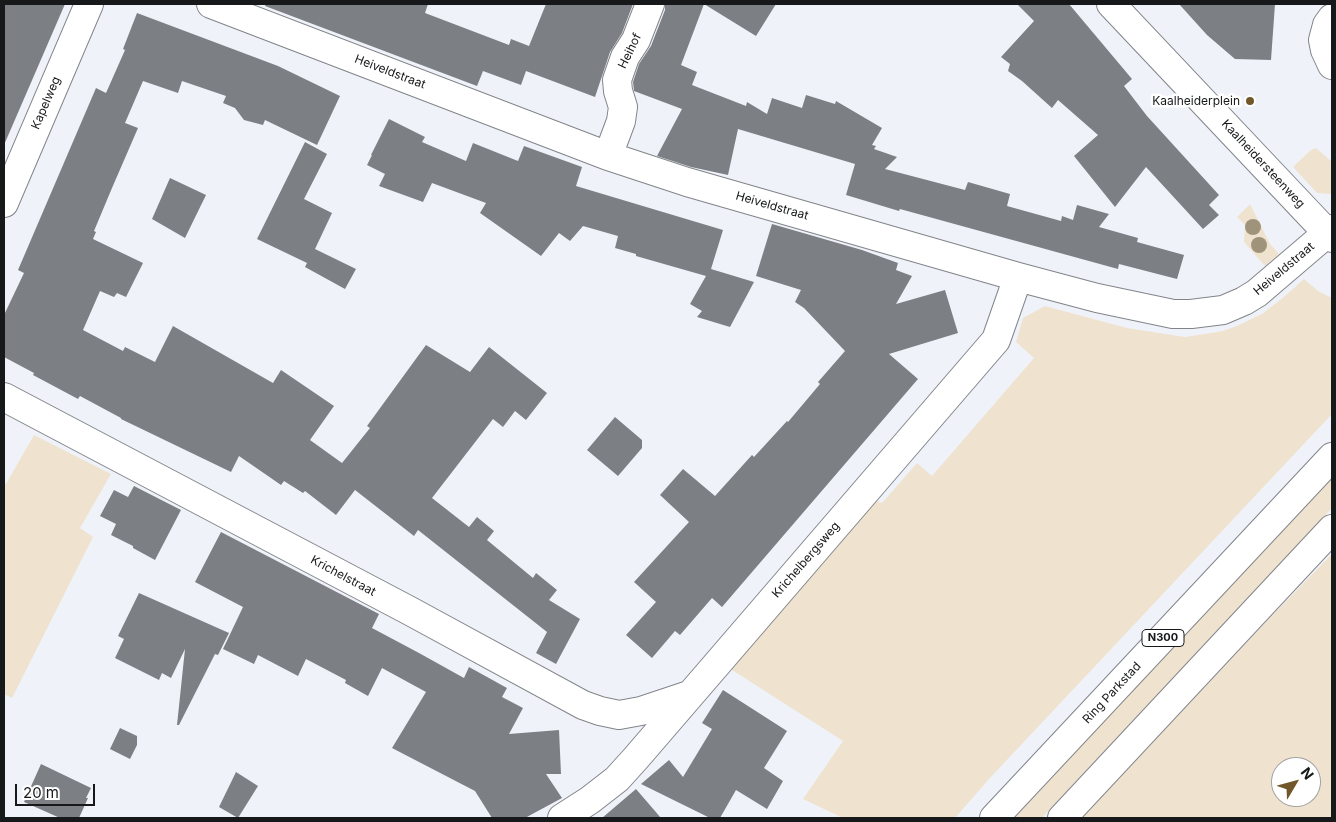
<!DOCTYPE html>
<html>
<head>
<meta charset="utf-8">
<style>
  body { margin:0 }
  #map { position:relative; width:1336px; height:822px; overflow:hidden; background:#eff3f9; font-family:Inter,sans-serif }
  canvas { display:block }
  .frame { position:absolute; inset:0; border:5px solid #16181a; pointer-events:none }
  .north { position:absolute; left:1271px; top:757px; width:50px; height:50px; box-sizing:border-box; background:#fff; border:1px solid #a2a3a3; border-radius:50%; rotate:53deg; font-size:14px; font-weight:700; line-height:20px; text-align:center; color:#16181a }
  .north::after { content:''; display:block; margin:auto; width:18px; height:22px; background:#72572a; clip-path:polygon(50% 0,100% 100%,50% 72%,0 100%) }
  .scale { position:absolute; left:15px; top:784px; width:80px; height:22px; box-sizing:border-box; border:2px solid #16181a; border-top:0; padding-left:6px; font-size:15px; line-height:18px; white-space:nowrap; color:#16181a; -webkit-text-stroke:4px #fff; paint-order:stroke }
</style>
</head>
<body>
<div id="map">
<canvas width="1336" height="822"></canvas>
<div class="frame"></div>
<div class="north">N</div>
<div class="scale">20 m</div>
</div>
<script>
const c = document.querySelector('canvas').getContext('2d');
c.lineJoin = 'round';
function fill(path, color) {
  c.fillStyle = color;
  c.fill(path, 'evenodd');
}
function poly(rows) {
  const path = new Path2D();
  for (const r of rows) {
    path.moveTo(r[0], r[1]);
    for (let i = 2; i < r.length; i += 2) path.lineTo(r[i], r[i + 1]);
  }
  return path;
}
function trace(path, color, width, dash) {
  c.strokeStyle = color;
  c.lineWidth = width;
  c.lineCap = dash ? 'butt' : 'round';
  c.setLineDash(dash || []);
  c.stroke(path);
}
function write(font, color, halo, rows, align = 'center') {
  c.font = font + ' Inter,sans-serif';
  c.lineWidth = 5;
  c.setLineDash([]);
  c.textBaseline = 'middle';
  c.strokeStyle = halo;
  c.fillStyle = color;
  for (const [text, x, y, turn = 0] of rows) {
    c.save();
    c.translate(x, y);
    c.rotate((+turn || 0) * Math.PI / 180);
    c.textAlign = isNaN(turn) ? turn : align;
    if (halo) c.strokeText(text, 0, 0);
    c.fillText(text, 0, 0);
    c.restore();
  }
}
fill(poly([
  [1316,148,1332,162,1332,194,1317,193,1294,168,1294,166,1311,150],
  [1250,204,1270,244,1279,254,1265,266,1244,242,1245,225,1237,217],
  [1304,279,1318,291,1332,298,1332,414,989,779,955,818,843,818,803,799,843,741,729,668,873,501,877,500,880,503,883,502,917,463,932,476,1034,358,1016,342,1023,318,1045,306,1127,328,1185,337,1205,334,1223,331,1237,326,1262,314,1284,297],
  [34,435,111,474,80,528,93,537,12,698,4,694,4,483,6,484],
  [1332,477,1332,508,1042,818,1011,818],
  [1332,554,1332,818,1081,818,1263,625],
  [1281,767,1311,767,1311,797,1281,797]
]), '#efe2ce');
fill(poly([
  [4,4,65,4,4,145],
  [266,4,428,4,425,13,509,45,511,39,529,46,546,4,633,4,622,33,610,52,595,97,526,71,521,85,483,71,477,86,265,6],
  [665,4,776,4,756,36,704,4,681,65,697,72,692,85,746,106,747,102,767,114,772,98,802,108,806,95,835,104,836,101,882,128,872,145,876,146,874,149,897,157,885,169,965,190,968,182,1010,194,1007,206,1061,221,1062,216,1073,220,1077,205,1109,214,1099,227,1138,238,1137,242,1184,255,1177,279,1119,264,1118,269,900,209,899,211,846,195,855,164,738,129,728,175,691,167,657,156,682,109,634,91,633,82,639,64,651,46,665,10],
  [1017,4,1069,4,1132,79,1124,86,1147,116,1219,195,1209,205,1219,215,1203,229,1146,167,1115,207,1074,156,1098,135,1058,100,1052,108,1022,81,1008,71,1010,64,1001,57,1034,21],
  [1179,4,1275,4,1271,60,1235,59,1207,35],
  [137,13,278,66,340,96,317,145,265,120,263,125,244,120,235,108,223,103,226,96,182,81,178,93,143,81,125,123,138,128,112,188,94,231,96,232,93,239,143,263,126,297,117,293,114,297,100,291,83,330,123,351,125,347,155,362,173,326,273,383,281,370,334,406,310,440,342,463,370,428,367,426,426,345,470,372,489,347,547,393,526,420,515,411,503,427,493,419,432,498,469,527,477,517,494,531,487,540,533,578,536,573,557,590,549,600,580,619,556,664,536,653,547,632,418,530,414,536,355,490,336,515,305,491,303,493,284,481,281,485,239,456,231,472,121,419,121,418,80,396,78,399,33,375,34,373,4,357,4,315,24,273,18,270,96,88,106,93,125,50,123,49],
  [389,119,425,137,422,142,466,161,473,143,518,161,524,146,582,167,576,186,723,230,711,269,754,282,730,327,697,317,702,311,690,304,706,276,636,256,636,254,615,248,618,236,583,226,570,241,559,233,541,256,480,213,486,203,432,183,423,202,379,186,385,174,367,165,372,155,371,155],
  [305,142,327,154,304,199,332,213,315,249,356,269,345,289,305,267,307,263,257,239],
  [170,178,206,195,185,238,152,219],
  [772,224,862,250,898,263,896,270,912,276,896,304,945,290,958,333,889,354,918,379,722,607,712,598,680,635,675,631,652,658,626,635,656,602,634,582,689,522,660,495,683,469,715,496,752,455,754,457,787,421,788,422,820,384,818,382,845,351,804,308,795,302,801,290,756,276],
  [615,417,642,440,642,448,618,476,587,450],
  [134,486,181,510,155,560,133,548,133,546,111,535,116,524,100,516,114,490,128,497],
  [221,532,379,614,372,628,419,653,464,678,469,667,507,688,502,697,523,708,509,734,559,730,561,774,546,774,562,798,525,818,492,818,475,791,392,748,426,692,382,668,368,696,345,683,346,680,306,659,298,676,258,655,254,664,223,649,243,607,195,582],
  [139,593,229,633,218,655,215,654,179,725,177,725,185,649,171,678,162,673,159,680,115,658,124,639,118,636],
  [723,690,787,731,764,768,783,781,767,809,736,790,720,818,710,818,641,784,669,760,683,777,712,729,702,723],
  [120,728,137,736,137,745,130,759,110,749],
  [41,764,91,788,86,798,88,798,79,818,60,818,24,802],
  [236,772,258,786,238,818,219,807],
  [636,789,661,818,602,818]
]), '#7c8085');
const minor = poly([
  [211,4,608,156,687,182,1018,277,1097,298,1173,314,1191,314,1223,310,1244,301,1257,293,1332,229],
  [1332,18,1327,25,1323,40,1325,50,1332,65],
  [608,156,621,121,623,107,618,91,617,80,625,57,636,40,650,4],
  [4,203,89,4],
  [4,397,410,611,583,705,600,711,619,715,641,711,689,695],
  [562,818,590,800,617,779,636,758,996,340,1018,277]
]);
const tertiary = poly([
  [1111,4,1332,238]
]);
const trunk = poly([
  [994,818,1332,457],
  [1062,818,1332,529]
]);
trace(minor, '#81858a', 30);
trace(tertiary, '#81858a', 30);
trace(trunk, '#81858a', 30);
trace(minor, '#fff', 28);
trace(tertiary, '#fff', 28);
trace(trunk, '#fff', 28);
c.fillStyle = '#a0937c';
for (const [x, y] of [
  [1253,227],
  [1259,245]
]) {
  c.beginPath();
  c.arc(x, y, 8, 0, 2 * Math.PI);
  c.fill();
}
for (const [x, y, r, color] of [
  [1250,101,5,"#72572a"]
]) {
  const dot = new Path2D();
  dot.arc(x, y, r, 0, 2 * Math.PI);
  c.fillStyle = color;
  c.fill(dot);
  trace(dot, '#fff', 2);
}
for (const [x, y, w] of [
  [1163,638,42]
]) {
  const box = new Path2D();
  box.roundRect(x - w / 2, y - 8.5, w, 17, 4);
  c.fillStyle = '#fff';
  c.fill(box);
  trace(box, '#16181a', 1);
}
write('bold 11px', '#16181a', null, [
  ["N300",1163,638]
]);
write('12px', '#16181a', '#fff', [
  ["Heihof",630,51,-64],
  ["Heiveldstraat",390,72,21],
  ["Kapelweg",46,103,-67],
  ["Kaalheidersteenweg",1263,164,47],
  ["Heiveldstraat",772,206,16],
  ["Heiveldstraat",1284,269,-40],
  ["Krichelbergsweg",806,560,-49],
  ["Krichelstraat",343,576,28],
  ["Ring Parkstad",1112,693,-47]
]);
write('12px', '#16181a', '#fff', [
  ["Kaalheiderplein",1240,101]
], 'right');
</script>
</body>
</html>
